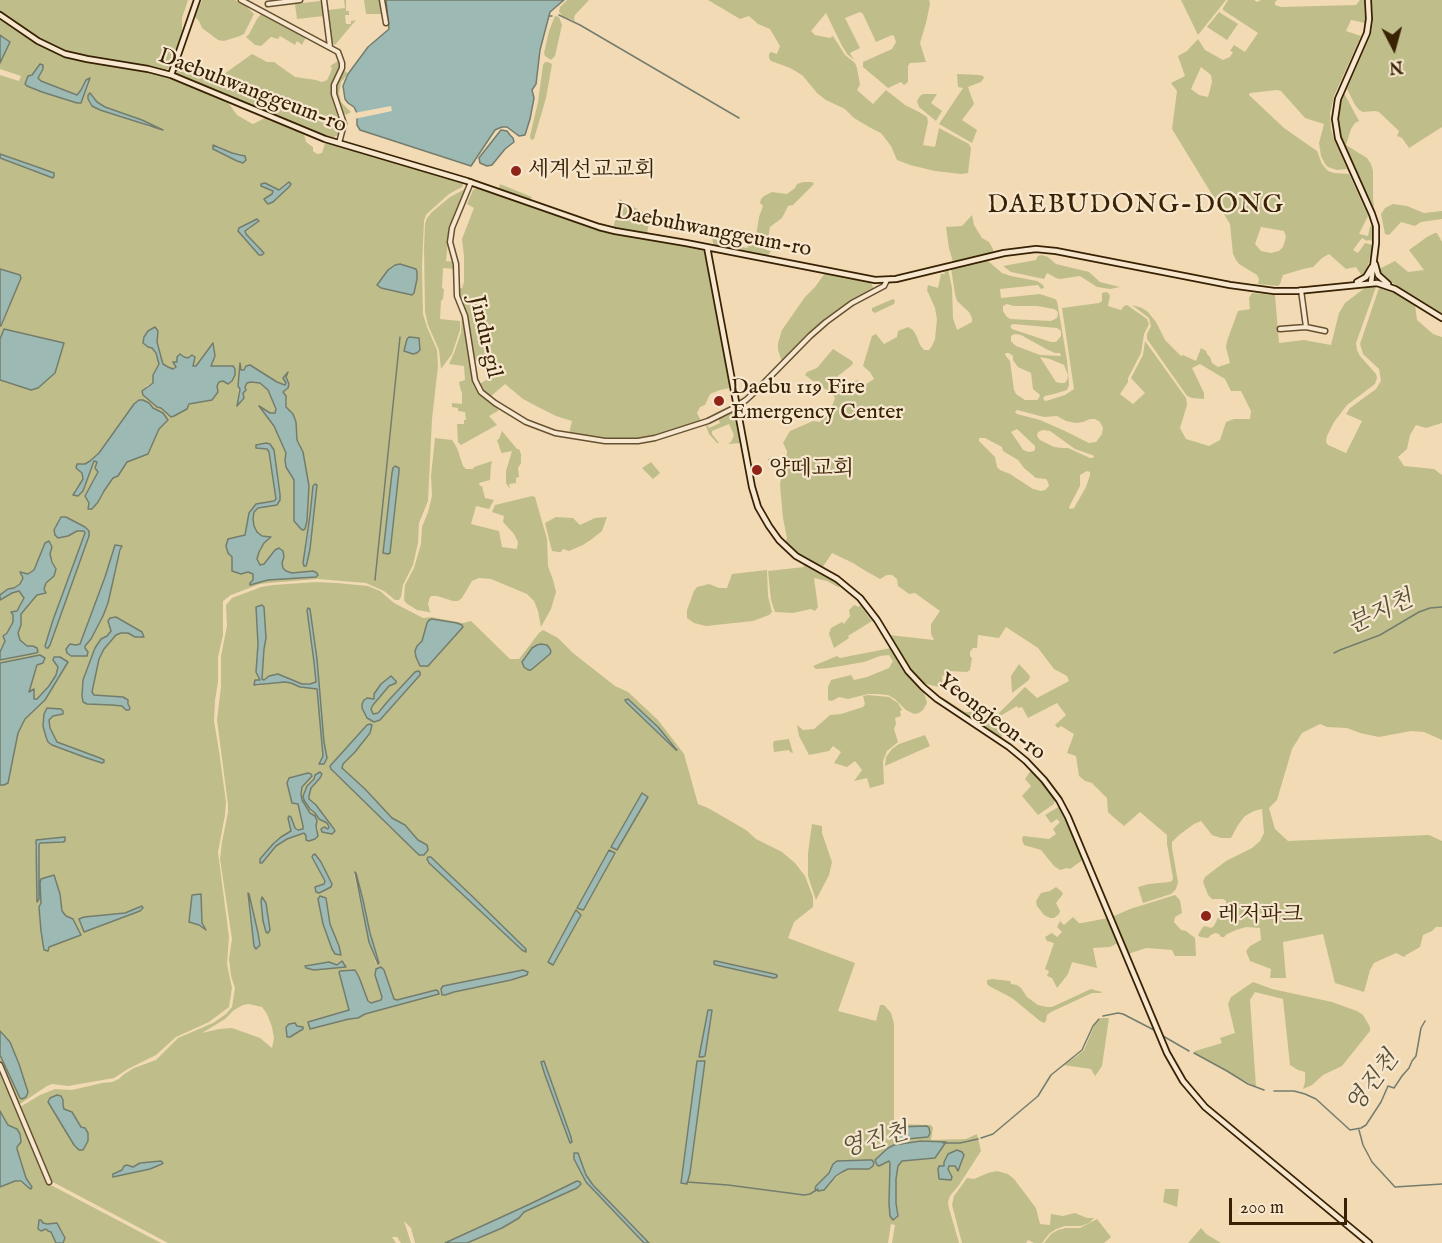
<!DOCTYPE html>
<html>
<head>
<meta charset="utf-8">
<style>
  body { margin:0 }
  #map { position:relative; width:1442px; height:1243px; overflow:hidden; background:#f2dab5; font-family:"IM FELL English",serif }
  canvas { display:block }
  .north { position:absolute; left:1364px; top:18px; width:60px; height:60px; -webkit-text-stroke:4px #f7e7cf; paint-order:stroke; rotate:174deg; font-size:16px; font-weight:700; line-height:24px; text-align:center; color:#382203 }
  .north::after { content:''; display:block; margin:auto; width:21px; height:27px; background:#382203; clip-path:polygon(50% 0,100% 100%,50% 72%,0 100%) }
  .scale { position:absolute; left:1229px; top:1198px; width:118px; height:27px; box-sizing:border-box; border:3px solid #382203; border-top:0; padding-left:8px; font-size:18px; line-height:21px; white-space:nowrap; color:#382203; -webkit-text-stroke:4px #f7e7cf; paint-order:stroke }
</style>
</head>
<body>
<div id="map">
<canvas width="1442" height="1243"></canvas>
<div class="north">N</div>
<div class="scale">200 m</div>
</div>
<script>
const c = document.querySelector('canvas').getContext('2d');
c.lineJoin = 'round';
function fill(path, color) {
  c.fillStyle = color;
  c.fill(path, 'evenodd');
}
function poly(rows) {
  const path = new Path2D();
  for (const r of rows) {
    path.moveTo(r[0], r[1]);
    for (let i = 2; i < r.length; i += 2) path.lineTo(r[i], r[i + 1]);
  }
  return path;
}
function trace(path, color, width, dash) {
  c.strokeStyle = color;
  c.lineWidth = width;
  c.lineCap = dash ? 'butt' : 'round';
  c.setLineDash(dash || []);
  c.stroke(path);
}
function write(font, color, halo, rows, align = 'center') {
  c.font = font + ' "IM FELL English","Noto Serif KR",serif';
  c.lineWidth = 4.5;
  c.setLineDash([]);
  c.textBaseline = 'middle';
  c.strokeStyle = halo;
  c.fillStyle = color;
  for (const [text, x, y, turn = 0] of rows) {
    c.save();
    c.translate(x, y);
    c.rotate((+turn || 0) * Math.PI / 180);
    c.textAlign = isNaN(turn) ? turn : align;
    if (halo) c.strokeText(text, 0, 0);
    c.fillText(text, 0, 0);
    c.restore();
  }
}
fill(poly([
  [0,0,188,0,182,18,182,32,180,41,171,66,165,71,154,68,75,55,64,52,40,41,0,13],
  [202,0,235,0,246,6,254,14,244,34,240,36,224,41,218,40,202,28,199,21,195,17],
  [344,0,346,0,346,11,349,11,349,15,345,15,346,24,351,24,351,21,356,20,335,45,331,40,328,10,345,8],
  [364,0,380,0,382,14,366,14],
  [567,0,589,0,575,15,574,18,575,21,563,16,559,12,560,7],
  [708,0,929,0,930,4,926,23,920,43,926,62,910,63,908,66,908,82,904,85,901,82,888,88,863,67,863,62,892,49,896,42,894,36,892,35,876,42,863,14,860,12,845,18,860,48,850,53,854,60,847,54,841,44,826,13,811,31,815,35,830,38,833,36,845,55,855,63,857,68,860,85,857,90,873,104,886,90,905,105,919,112,927,117,928,122,923,145,935,147,939,128,969,144,971,148,968,173,961,174,935,171,910,165,897,160,891,146,881,133,869,127,854,118,845,109,826,100,817,93,803,76,797,72,790,68,771,61,769,58,769,54,771,52,777,54,780,46,770,29,758,24,749,16,740,19],
  [1181,0,1226,0,1198,35],
  [1228,0,1254,0,1257,2,1261,0,1277,0,1275,2,1275,5,1281,7,1356,5,1360,0,1364,0,1365,23,1351,20,1346,31,1361,36,1334,96,1330,114,1331,129,1334,139,1347,169,1337,170,1328,167,1325,164,1321,156,1319,143,1324,124,1305,118,1281,91,1277,90,1250,93,1249,95,1284,128,1317,151,1322,164,1328,171,1334,173,1349,174,1350,176,1368,216,1359,234,1368,236,1370,226,1372,226,1372,230,1373,241,1368,240,1367,241,1362,238,1353,250,1358,253,1365,243,1373,245,1367,269,1362,276,1356,267,1346,269,1329,254,1322,258,1313,267,1303,269,1283,275,1280,284,1278,286,1258,284,1259,279,1257,275,1239,264,1236,260,1233,254,1230,224,1172,129,1177,91,1171,83,1185,76,1178,56,1187,51,1198,39,1205,50,1223,60,1230,57,1233,52,1230,51,1234,45,1245,52,1258,33,1223,10,1223,8],
  [1201,67,1211,75,1212,82,1208,97,1199,95,1191,89],
  [1261,227,1284,231,1286,237,1283,247,1279,251,1271,253,1261,251,1255,244],
  [1372,0,1442,0,1442,127,1409,148,1402,138,1397,136,1399,131,1379,112,1375,111,1363,112,1359,110,1355,105,1347,89,1371,34,1373,21],
  [320,1,322,3,324,16,297,19,295,4],
  [1219,12,1238,24,1227,40,1207,27],
  [264,13,283,23,284,26,306,37,302,45,297,41,295,45,280,36,278,39,271,37,261,46,255,45,246,37,249,34,257,19,261,14],
  [555,16,559,17,562,25,555,56,551,60,545,56,544,53,549,31],
  [0,17,38,44,60,55,91,62,155,72,227,101,237,115,249,122,253,124,265,118,304,134,306,142,313,147,313,151,317,154,322,153,325,143,328,142,464,182,462,187,449,194,430,211,426,215,424,221,422,266,423,314,427,327,437,350,438,366,432,419,428,501,419,523,418,543,413,565,403,585,401,597,399,600,395,600,384,591,366,583,318,579,268,583,260,584,231,595,223,601,223,635,218,657,218,682,215,700,214,721,219,751,226,802,225,815,218,852,229,937,227,964,232,988,229,1007,209,1022,176,1037,156,1055,128,1069,114,1078,68,1086,52,1084,47,1086,20,1104,18,1103,0,1061,0,1055,13,1084,28,1092,19,1064,10,1042,0,1031,0,785,4,785,8,783,18,733,25,719,36,709,68,662,53,660,58,667,56,675,49,686,37,699,34,699,28,693,38,665,3,662,0,663,0,660,36,653,38,652,33,646,27,646,19,640,18,633,21,625,21,614,28,604,44,589,46,583,54,576,56,569,45,543,34,570,28,574,21,573,24,578,20,584,14,588,8,589,0,595,0,380,30,389,64,344,4,329,0,339,0,326,2,326,21,278,20,275,0,269,0,158,53,178,43,169,0,154,0,75,19,81,21,76,0,69,0,63,7,49,5,39,0,35],
  [32,75,39,75,38,78,41,81,78,95,81,90,86,80,77,103,28,76],
  [93,96,97,102,105,107,142,120,152,128,137,122,100,110,93,106,88,99],
  [218,146,232,153,242,154,243,163,213,149],
  [265,183,279,190,284,187,289,187,273,202,273,191,261,186],
  [257,219,245,231,246,234,264,253,262,255,259,255,238,231,239,228],
  [157,336,157,342,163,364,173,369,176,366,180,354,184,357,188,358,193,367,196,366,212,344,215,356,210,366,213,367,223,381,219,382,217,386,195,403,189,405,187,409,180,412,167,414,161,408,157,407,152,402,146,386,153,383,153,375,159,364,157,353,152,348],
  [241,370,268,376,277,382,282,383,286,385,286,383,283,378,289,384,283,393,287,401,286,407,293,414,296,422,297,440,300,444,309,486,301,529,294,521,294,480,290,475,285,460,286,454,274,426,262,408,270,413,274,414,276,409,273,399,268,390,260,383,251,382,247,383,237,404],
  [149,403,153,408,163,413,166,423,159,429,148,454,127,461,118,476,113,478,104,491,98,502,89,503,85,496,98,472,97,462,94,461,83,491,74,491,83,479,82,473,85,464,90,461,99,453,122,423],
  [266,443,274,450,277,505,258,508,254,512,253,519,254,526,257,532,262,536,271,538,264,543,259,552,257,559,259,565,264,564,269,559,284,557,282,563,282,568,286,571,292,573,303,572,316,577,268,580,250,585,250,583,253,580,253,574,248,572,241,574,232,571,232,557,228,540,245,535,247,523,256,504,274,501,276,499,269,452,267,449,257,448,256,446],
  [395,466,399,471,390,553],
  [313,486,316,486,310,549,305,544,310,515],
  [66,517,85,527,89,536,68,594,45,646,85,533,84,531,77,531,68,536],
  [122,546,108,603,103,616,91,639,85,646,85,648,70,644,76,645,80,644,105,577,114,549],
  [110,618,135,637,128,633,121,633,116,635,104,649,99,659,92,692,94,695,123,697,128,700,130,708,129,710,126,710,122,706,112,705,87,704,89,664,95,648,101,639,107,636,111,631,110,627,108,624],
  [52,708,59,715,53,716,49,720,50,728,57,742,104,760,84,757,52,745,48,742,43,726],
  [41,839,65,841,40,843,38,845,39,898,35,845],
  [55,880,60,894,62,911,80,935,49,947,41,931,39,907],
  [201,894,202,923,204,929,199,925,189,922,192,895],
  [142,906,143,908,140,911,85,932,84,917,125,913],
  [252,54,267,62,274,62,295,77,316,80,322,82,327,80,330,74,332,68,330,66,338,61,341,66,332,94,341,120,342,126,340,134,334,137,324,136,180,77,177,74,176,70,178,62,217,79],
  [545,62,548,62,552,64,546,98,534,139,532,140,530,138,530,136,538,102,543,65],
  [344,70,348,74,341,82,339,93,341,102,351,112,346,115,342,112,336,93,338,81],
  [957,74,979,75,983,76,984,78,981,82,968,87,974,104,962,120,977,130,972,143,939,124,963,88,958,87],
  [1344,93,1359,121,1355,123,1351,129,1346,145,1367,158,1371,164,1373,171,1373,198,1374,208,1345,147,1340,132,1338,116],
  [923,94,937,94,931,103,942,111,936,121,919,107,917,101,920,96],
  [803,182,812,182,814,184,793,205,788,206,782,218,770,227,766,250,771,251,767,257,715,245,713,243,712,236,714,227,717,228,715,234,717,241,722,244,748,248,744,238,747,236,753,238,756,236,759,217,763,206,760,203,761,199,764,196,772,192,787,194,795,188,797,184],
  [500,184,532,197,530,200,500,190,499,189],
  [478,188,481,188,596,229,699,248,704,251,730,388,720,390,710,394,705,405,700,407,697,413,701,421,648,438,635,440,595,438,569,434,572,421,556,416,540,408,523,399,505,384,489,398,481,390,478,385,496,374,497,370,478,360,474,361,467,319,459,296,457,288,462,288,464,282,464,256,462,239,474,208,467,204,473,190],
  [465,189,466,190,449,232,446,261,455,262,455,269,443,268,442,288,444,289,443,299,441,301,440,319,460,321,460,330,452,354,441,369,439,350,428,325,425,312,424,248,425,224,427,218,432,212,450,197],
  [619,199,650,216,647,234,613,228,619,208],
  [1393,204,1407,206,1424,213,1442,211,1442,219,1421,222,1415,226,1401,222,1389,235,1385,234,1381,214,1385,208],
  [972,215,974,225,982,238,989,242,993,249,993,252,953,262,949,248,946,227,962,226],
  [1435,233,1437,233,1442,242,1442,313,1388,280,1382,275,1379,269,1395,261,1408,272,1424,270,1409,250,1427,237],
  [1042,255,1048,257,1056,264,1089,272,1100,282,1120,287,1110,289,1097,287,1080,276,1060,279,1056,278,1047,273,1044,279,1011,272,1003,266,1036,260,1038,256],
  [987,260,1002,273,1011,276,1037,281,1043,285,1044,288,1041,289,1038,285,1000,289,1001,298,1040,294,1055,299,1057,301,1067,360,1069,385,1067,390,1054,394,1045,396,1043,398,1044,400,1046,401,1065,395,1074,389,1062,308,1099,303,1102,301,1102,293,1107,292,1110,295,1108,306,1121,310,1124,306,1127,305,1147,319,1149,324,1144,334,1141,353,1128,378,1128,382,1120,394,1133,404,1145,393,1131,378,1143,355,1145,341,1186,398,1187,405,1180,428,1186,439,1209,446,1220,440,1226,422,1234,419,1250,419,1251,411,1241,391,1231,391,1225,379,1200,364,1192,368,1204,393,1204,399,1192,398,1187,396,1147,339,1147,334,1151,326,1149,318,1132,305,1142,308,1148,312,1156,322,1165,340,1181,356,1183,355,1196,361,1201,348,1206,351,1207,354,1210,357,1212,363,1218,367,1230,363,1226,347,1227,341,1238,311,1250,309,1249,298,1252,293,1275,295,1279,343,1304,340,1331,345,1339,313,1345,303,1366,287,1376,287,1356,343,1357,350,1360,356,1376,374,1377,378,1375,384,1347,405,1334,422,1327,436,1326,442,1328,445,1346,453,1362,421,1346,414,1350,408,1376,389,1381,381,1379,369,1363,354,1360,344,1379,288,1398,294,1415,305,1417,320,1433,334,1442,337,1442,423,1426,428,1416,425,1410,435,1407,449,1398,457,1404,466,1434,469,1442,475,1442,740,1424,732,1411,731,1379,737,1360,733,1347,728,1327,727,1320,724,1302,733,1292,749,1277,800,1269,808,1275,829,1288,841,1429,835,1442,841,1442,927,1436,927,1432,931,1423,935,1420,947,1406,955,1404,957,1396,953,1374,963,1370,970,1364,992,1335,983,1323,934,1283,942,1286,978,1270,978,1271,969,1250,961,1246,951,1250,946,1261,940,1260,928,1246,927,1236,930,1227,934,1224,937,1221,937,1219,934,1215,933,1211,935,1208,938,1200,937,1198,935,1203,927,1205,926,1211,928,1214,926,1222,909,1226,906,1226,901,1223,899,1212,899,1208,895,1203,882,1205,877,1226,861,1252,848,1260,841,1264,833,1262,809,1254,811,1245,816,1238,825,1231,838,1221,838,1212,835,1201,821,1194,824,1179,835,1172,842,1172,848,1178,882,1176,889,1171,894,1143,903,1138,887,1149,884,1169,882,1172,881,1173,878,1167,844,1167,835,1140,812,1124,826,1111,815,1108,812,1107,798,1092,783,1085,781,1079,776,1076,756,1067,753,1074,734,1061,726,1058,728,1055,725,1066,715,1057,703,1028,718,1022,707,1018,708,1017,706,1000,716,1002,739,944,702,943,698,965,712,982,712,998,714,1025,687,1037,698,1069,681,1067,676,1054,669,1038,648,1006,627,999,638,978,635,977,648,973,648,970,652,970,656,972,658,970,670,967,672,949,671,949,674,942,676,943,688,922,683,903,660,889,635,934,640,931,634,931,624,940,611,915,593,909,594,898,586,897,579,892,575,887,575,880,579,864,570,853,563,832,553,822,568,799,555,785,543,787,538,783,518,780,485,782,470,780,468,770,465,768,459,774,457,783,459,787,454,787,451,783,443,790,431,813,421,820,422,833,404,835,398,831,392,823,388,819,381,813,381,805,375,807,372,817,368,833,349,852,361,853,363,852,365,838,376,842,385,858,380,863,386,874,379,870,372,863,366,872,336,876,334,884,344,897,337,898,331,908,327,913,330,917,337,920,345,924,350,929,350,932,346,935,339,937,319,935,308,927,290,928,285,938,288,941,274,945,274,944,270,948,269,952,288,953,318,957,330,972,322,972,318,969,312,957,301,955,294,951,268],
  [1007,304,1014,306,1037,306,1054,309,1057,311,1058,313,1057,318,1051,321,1010,319,1006,316,1003,311,1003,306],
  [1013,324,1057,328,1061,331,1061,336,1056,342,1051,342,1012,329,1010,326],
  [1015,334,1021,335,1046,349,1055,353,1060,353,1061,356,1040,355,1016,346,1011,341,1011,336],
  [1006,353,1009,353,1013,356,1013,360,1018,367,1031,373,1033,389,1040,395,1039,398,1037,400,1025,400,1016,394,1014,390,1010,361,1005,355],
  [1040,357,1050,359,1064,365,1068,375,1067,380,1065,383,1060,383,1056,382],
  [1017,410,1044,417,1057,416,1066,421,1076,423,1083,422,1090,419,1095,419,1100,422,1103,428,1102,434,1096,442,1089,443,1065,431,1040,420,1017,414,1015,412],
  [1017,429,1035,446,1035,449,1034,451,1029,452,1023,450,1020,445,1011,432],
  [1043,430,1050,431,1075,449,1092,455,1094,456,1093,458,1090,458,1068,448,1062,448,1054,447,1040,440,1037,436,1038,432],
  [979,438,985,438,1002,447,1003,451,1018,460,1024,468,1036,478,1046,479,1048,482,1049,486,1045,490,1041,491,1033,489,1010,474,1000,470,997,467,995,457,979,441],
  [1087,471,1090,472,1090,475,1086,487,1074,508,1070,509,1069,507,1080,486,1080,475],
  [825,273,871,283,874,289,848,303,826,318,782,362,778,350,778,343,782,330,805,297,815,287],
  [893,299,895,301,894,304,875,313,872,311,872,308],
  [462,309,465,322,474,383,482,395,498,407,498,411,489,416,497,425,461,445,458,442,457,424,464,424,464,420,466,420,465,412,458,411,458,408,452,407,452,403,462,404,462,392,461,391,459,382,465,380,464,366,449,364,454,353,461,333],
  [734,409,741,443,728,444,731,442,734,435,729,424,712,431,712,434,719,443,717,443,709,434,705,423,706,423,709,428,720,423,718,417],
  [502,431,517,449,519,449,521,454,521,463,518,468,519,477,516,478,516,483,509,484,510,489,506,483,506,471,512,451,502,453,501,452,497,440,499,439],
  [435,438,452,440,457,448,463,466,466,469,473,469,474,467,492,461,491,466,490,480,479,483,480,486,482,486,485,498,494,500,489,509,476,506,471,524,499,531,502,547,517,549,518,542,514,534,503,522,504,516,492,512,495,505,532,496,535,497,547,539,548,566,553,580,556,592,551,609,541,627,538,611,534,601,527,594,491,579,479,578,472,581,462,598,458,601,453,601,437,596,432,596,430,597,428,604,430,612,434,613,417,610,406,603,404,600,405,585,414,568,421,544,422,527,428,512,432,496,431,476],
  [651,462,660,473,653,479,642,468],
  [556,517,573,518,580,525,595,518,607,517,602,531,592,539,583,545,569,551,563,549,561,552,558,552,552,551,545,523],
  [803,563,836,581,840,588,827,581,814,578,818,607,815,611,811,609,793,613,775,612,771,600,768,571,804,567],
  [767,570,768,596,772,612,769,615,753,621,706,626,694,623,687,618,687,610,694,591,697,587,709,584,719,588,727,588,732,574],
  [316,582,337,583,368,586,380,591,394,603,423,618,431,617,463,623,471,621,510,659,519,659,539,633,543,630,558,638,573,653,615,686,628,692,658,720,684,754,698,804,708,808,746,830,756,839,782,852,795,863,805,876,813,897,813,907,794,922,788,938,855,963,838,1011,876,1021,880,1005,884,1005,891,1013,894,1024,894,1121,895,1124,931,1125,933,1128,931,1140,966,1139,977,1134,981,1151,959,1185,950,1196,948,1202,949,1208,959,1243,892,1243,895,1225,891,1224,888,1243,649,1243,593,1185,586,1175,578,1154,586,1182,644,1243,467,1243,502,1228,519,1218,524,1212,577,1188,577,1181,530,1204,445,1243,415,1243,411,1228,404,1221,411,1243,401,1243,397,1237,392,1237,396,1243,168,1243,51,1181,20,1107,40,1095,55,1089,72,1090,102,1083,112,1082,119,1079,123,1075,134,1068,156,1060,178,1038,213,1023,226,1014,232,1007,235,988,231,976,229,959,232,939,220,859,222,842,228,812,228,805,217,720,221,687,221,656,227,626,226,605,232,598,261,587,273,585],
  [262,605,264,607,266,638,264,649,262,679,264,680,269,676,278,675,302,684,316,683,314,662,307,610,317,659,324,742,327,758,322,760,323,756,317,689,300,687,291,683,285,682,256,686,257,680,260,680,256,662,258,644,256,607],
  [432,619,463,627,428,666,422,641,427,623,429,620],
  [418,671,420,675,380,720,371,721,367,718,365,714,367,698,374,700,375,697,395,678,396,683,389,686,373,705,371,712,375,715,415,672],
  [628,699,658,727,677,748,677,750,675,750,626,702,626,700],
  [348,760,343,764,342,768,365,789,392,818,405,825,418,840,427,845,428,850,424,855,389,827,370,806,334,773,330,766,334,763],
  [322,774,311,788,308,796,309,799,316,805,334,829,321,829,329,829,329,827,327,823,319,819,315,813,304,801,304,791,310,782],
  [298,775,312,776,302,787,301,794,302,800,306,808,315,816,318,831,306,836,304,833,300,834,287,839,265,853,281,837,291,831,291,817,295,828,303,830,304,827,298,804,295,803,287,783,290,778],
  [435,861,526,949,526,952,522,950,429,863],
  [355,873,363,900,370,933,379,962,378,964,376,963,369,942,354,874],
  [326,898,330,924,335,954,323,924,318,899],
  [342,961,345,964,344,968,320,968,314,970,306,968,307,965,329,962,337,965],
  [523,970,480,986,445,995,442,995,490,978],
  [375,971,394,999,397,1000,437,995,365,1014,358,1018,313,1020,349,1010,339,973,365,995,368,1001,371,1003,381,1000,382,997],
  [249,1004,262,1007,267,1014,272,1027,274,1038,272,1048,260,1038,232,1028,219,1029,202,1033,225,1019,234,1010,243,1005],
  [711,1010,705,1056,700,1057,707,1014],
  [48,1102,63,1105,64,1109,75,1116,81,1127,56,1113],
  [921,1141,940,1141,935,1158,902,1161,898,1166,896,1179,896,1203,898,1212,889,1203,891,1173,889,1161,886,1162,905,1143],
  [963,1159,957,1171,955,1165,949,1166,948,1169,950,1174,938,1176,938,1169,944,1166,944,1162],
  [868,1160,869,1169,848,1169,842,1172,824,1190,816,1186,829,1173,833,1164,837,1161],
  [161,1161,116,1177,113,1177,113,1174,115,1172,119,1172,140,1163],
  [20,591,24,598,17,611,13,615,13,622,0,652,0,600,12,593],
  [854,605,859,607,860,605,872,621,848,636,849,638,834,648,829,634,831,628,842,622,844,624,850,616,849,610],
  [891,648,909,675,924,692,927,703,923,710,919,713,914,714,906,710,895,699,888,695,877,694,868,694,848,699,839,697,832,701,828,700,828,687,831,680,851,675,854,680,867,677,889,668,893,661,889,655,880,656,864,662,829,668,816,669,813,666,837,656,840,658],
  [1019,664,1030,676,1029,680,1012,693,1011,676],
  [868,695,889,697,898,703,902,710,900,711,901,716,895,718,896,724,894,729,898,742,887,751,883,761,884,784,870,788,867,778,854,781,862,770,855,761,847,767,834,763,841,752,833,746,829,751,809,755,799,736,797,725,803,730,814,729,830,715,841,714,863,707,865,704,863,696],
  [925,735,930,746,885,766,886,757,892,749,899,744],
  [789,739,793,753,790,752,789,750,774,752,773,744,774,741],
  [1032,769,1057,800,1054,801,1054,804,1038,815,1022,796,1031,786,1025,779],
  [1060,806,1084,859,1070,869,1067,868,1060,870,1054,866,1041,850,1024,845,1022,840,1023,836,1049,839,1056,834,1053,829,1060,822,1057,819,1051,823,1045,815],
  [812,824,822,826,822,833,832,862,829,875,816,900,808,876,808,853],
  [1056,887,1062,892,1063,894,1056,903,1060,911,1059,914,1054,918,1050,918,1044,915,1037,906,1036,901,1041,893,1050,891],
  [1175,895,1180,900,1182,913,1175,917,1174,922,1181,930,1186,931,1195,938,1196,956,1175,956,1172,950,1146,948,1128,954,1113,918,1114,916,1130,909],
  [1073,917,1079,923,1082,923,1108,918,1118,943,1110,947,1093,948,1097,968,1072,962,1068,974,1057,988,1052,978,1047,976,1049,971,1045,969,1054,943,1047,941,1045,937,1052,933,1057,937,1062,932,1057,927,1060,921,1064,925],
  [992,979,1010,981,1011,984,1017,985,1021,988,1027,997,1038,1005,1047,1007,1052,1007,1091,989,1102,992,1101,993,1092,993,1051,1012,1047,1015,1046,1021,1044,1023,1040,1021,1012,998,989,986,987,984,987,980],
  [1253,982,1272,989,1332,1002,1357,1011,1363,1015,1370,1027,1370,1031,1342,1066,1323,1075,1312,1085,1303,1089,1305,1082,1305,1072,1298,1070,1290,1065,1283,999,1255,992,1250,1000,1256,1087,1194,1053,1195,1051,1222,1043,1220,1038,1235,1033,1228,1004,1231,997],
  [1101,1018,1109,1018,1102,1066,1098,1072,1095,1076,1091,1069,1063,1065,1077,1056,1084,1050,1095,1024],
  [0,1070,47,1183,161,1243,63,1243,65,1238,63,1233,54,1223,48,1224,43,1223,46,1229,51,1232,53,1235,56,1243,0,1243,0,1187,15,1181,31,1185,26,1179,17,1149,21,1138,20,1134,15,1127,8,1125,0,1111],
  [997,1171,1008,1174,1014,1179,1036,1208,1040,1224,1050,1225,1051,1214,1063,1216,1075,1213,1087,1218,1094,1218,1089,1223,1081,1226,1065,1226,1056,1229,1049,1234,1042,1243,1034,1243,1028,1240,1026,1243,962,1243,952,1205,954,1196,967,1178,974,1179,988,1173],
  [1165,1189,1179,1189,1177,1207,1163,1202],
  [1097,1219,1111,1237,1104,1243,1044,1243,1051,1234,1058,1230,1066,1228,1080,1228],
  [1201,1228,1206,1234,1221,1243,1188,1243]
]), '#bfbe8a');
const water = poly([
  [386,0,564,0,550,12,540,50,536,84,532,90,534,98,530,119,525,135,519,136,507,127,502,127,497,129,495,130,471,166,360,130,357,125,357,113,354,107,348,103,345,99,343,86,348,74,368,47,389,29,386,0],
  [0,35,10,42,0,63,0,35],
  [40,64,43,65,43,69,38,78,41,81,77,95,81,90,86,80,90,78,81,103,77,103,42,92,27,86,25,84,28,76,32,75,40,64],
  [90,93,97,102,105,107,142,120,163,130,100,110,92,106,88,99,88,95,90,93],
  [501,130,507,131,510,135,513,138,514,142,505,149,492,165,487,166,480,163,479,158,482,154,501,130],
  [213,145,232,153,245,156,246,160,243,163,237,161,213,149,213,145],
  [0,154,43,169,54,173,54,176,53,178,0,158,0,154],
  [289,182,291,184,289,187,273,202,268,204,266,202,264,199,272,194,273,191,261,186,261,184,265,183,279,190,289,182],
  [257,219,259,221,245,231,246,234,264,253,262,255,259,255,238,231,239,228,257,219],
  [400,264,416,269,417,272,417,279,414,293,412,295,381,288,377,285,388,270,395,265,400,264],
  [0,269,20,275,21,278,1,326,0,326,0,269],
  [155,327,158,331,157,342,161,357,163,364,168,367,173,369,176,367,173,362,177,362,177,357,180,354,184,357,188,358,192,355,195,357,193,366,196,366,213,343,215,356,211,366,233,366,235,369,235,375,232,381,228,384,223,381,219,382,217,386,218,392,212,400,189,404,187,409,174,416,171,417,161,408,157,407,143,395,142,391,153,383,153,375,159,364,156,353,152,348,148,347,143,343,144,337,148,331,155,327],
  [4,329,64,343,55,373,38,388,31,390,0,380,0,339,4,329],
  [409,337,419,338,420,350,417,353,413,354,404,351,407,339,409,337],
  [240,363,241,370,244,370,246,366,250,365,277,382,285,385,286,383,283,378,288,372,286,377,289,384,288,388,283,392,286,396,286,407,293,414,296,422,297,440,303,452,309,486,307,521,305,529,303,530,301,529,294,521,294,480,286,467,285,460,286,453,274,426,259,406,270,413,275,413,276,409,268,390,260,383,251,382,247,383,245,387,246,390,243,393,244,398,237,406,240,389,238,386,240,363],
  [139,400,143,400,149,403,153,408,163,413,168,420,159,429,148,454,127,462,118,476,113,478,104,491,98,502,92,509,88,509,89,503,85,496,98,472,95,468,97,462,94,461,83,491,78,496,73,495,83,479,82,473,76,468,77,464,85,464,90,461,99,453,134,404,139,400],
  [266,443,270,444,274,450,280,494,280,500,277,505,258,508,254,512,253,519,254,526,257,532,262,536,271,537,264,543,259,552,257,559,260,565,264,564,275,550,279,548,283,551,284,557,282,563,283,568,286,571,292,573,313,571,317,573,318,575,316,577,268,580,250,585,250,583,253,580,253,574,248,572,241,574,232,571,232,557,228,553,226,546,228,539,245,535,249,513,256,504,274,501,276,499,269,452,267,449,256,448,256,445,266,443],
  [395,466,399,468,399,471,390,553,388,554,383,553,392,473,393,468,395,466],
  [315,484,317,485,310,549,307,563,306,566,304,566,303,563,310,515,313,486,315,484],
  [61,517,66,517,85,527,89,531,89,536,50,645,48,648,46,648,45,646,53,620,85,533,84,531,77,531,68,536,58,538,55,535,54,530,61,517],
  [49,541,52,547,50,554,52,562,56,569,54,576,46,583,44,589,46,593,37,595,21,614,21,625,18,633,20,640,27,646,33,646,37,648,38,652,36,653,0,660,0,652,5,641,3,636,7,633,13,622,13,615,11,612,17,611,24,598,19,591,12,593,0,600,0,595,8,589,14,588,20,584,23,578,20,572,28,574,34,570,45,543,49,541],
  [115,545,122,546,120,550,108,603,103,616,91,639,85,646,85,648,88,652,87,656,71,656,67,653,66,649,70,644,76,645,80,644,105,577,115,545],
  [262,605,264,607,266,638,264,649,262,679,264,680,269,676,278,674,302,684,310,684,316,682,314,662,307,610,308,608,310,609,317,659,324,742,327,758,324,764,319,764,323,756,317,689,300,687,291,683,285,682,254,685,255,680,260,680,256,672,258,644,256,607,262,605],
  [116,617,142,632,144,637,135,637,128,633,121,633,116,635,104,649,99,659,92,692,94,695,123,697,128,700,128,704,130,708,129,710,126,710,122,706,112,705,87,704,83,702,82,696,83,680,95,648,101,639,107,636,111,631,108,621,110,618,116,617],
  [432,619,457,623,462,625,463,627,428,666,420,666,416,657,415,651,417,646,422,641,427,623,429,620,432,619],
  [541,644,547,645,550,649,551,651,550,654,531,670,528,670,524,667,522,662,532,648,537,645,541,644],
  [40,655,45,658,43,663,37,665,29,692,34,689,34,699,37,699,49,686,56,675,58,667,53,660,54,657,60,657,68,662,45,700,25,719,18,733,8,783,4,785,0,785,0,663,40,655],
  [418,671,420,672,420,675,380,720,374,722,367,718,362,708,362,704,364,700,367,698,374,699,374,694,381,684,391,676,396,681,396,683,389,686,373,705,371,709,373,714,378,713,388,701,415,672,418,671],
  [628,699,658,727,677,750,676,750,626,702,625,700,628,699],
  [47,708,61,709,63,711,63,714,53,716,49,720,50,728,57,742,100,758,104,760,104,762,102,763,84,757,52,745,48,742,46,737,43,726,44,714,47,708],
  [370,724,372,725,370,733,355,752,343,764,342,768,365,789,392,818,405,825,418,840,427,845,428,850,424,855,419,855,331,769,330,766,367,725,370,724],
  [320,772,322,774,320,778,311,788,309,796,309,799,316,805,334,829,335,831,332,834,322,832,321,829,324,827,328,829,329,827,327,823,319,819,315,813,310,809,304,800,303,796,307,786,314,779,315,775,320,772],
  [308,773,311,774,312,776,302,787,301,794,302,800,310,813,315,816,317,821,316,826,318,836,315,839,309,841,306,840,306,836,304,833,287,839,276,846,262,863,260,863,260,859,273,844,281,837,291,831,288,818,289,816,291,817,295,828,298,830,303,829,303,826,298,804,292,803,287,783,289,778,308,773],
  [642,793,648,797,617,850,611,847,642,793],
  [65,837,65,841,63,842,40,843,39,845,39,899,37,902,36,840,65,837],
  [609,850,615,853,584,909,583,910,577,908,609,850],
  [315,854,321,862,332,884,331,887,319,893,316,892,315,887,324,884,325,881,312,857,313,855,315,854],
  [428,857,431,857,435,861,473,897,526,949,526,952,522,950,429,863,427,859,428,857],
  [355,872,356,873,363,900,370,933,379,963,378,964,369,942,355,872],
  [54,875,60,894,62,911,66,916,73,919,81,935,49,947,48,951,44,950,41,931,39,907,41,903,40,883,41,879,54,875],
  [248,893,249,894,258,933,260,945,256,949,254,946,248,893],
  [201,894,202,923,206,930,199,925,189,922,192,895,201,894],
  [320,896,326,898,330,924,339,946,341,955,335,954,332,949,323,924,318,899,320,896],
  [262,897,266,903,270,930,268,933,266,932,263,921,261,901,262,897],
  [142,906,143,908,140,911,84,932,79,919,84,917,125,913,142,906],
  [576,910,581,915,553,965,548,962,576,910],
  [342,961,346,967,314,970,306,968,305,966,329,962,337,965,342,961],
  [714,961,716,961,774,974,777,975,777,977,774,978,716,965,714,964,714,961],
  [381,967,384,970,394,999,397,1000,436,990,438,991,439,994,365,1014,358,1018,349,1019,310,1029,308,1022,349,1010,339,972,340,971,355,970,359,977,368,1001,371,1003,381,1000,382,997,375,975,376,969,381,967],
  [523,970,528,972,527,975,511,980,454,992,445,995,442,995,441,989,443,986,523,970],
  [708,1010,712,1010,711,1017,705,1056,702,1057,699,1057,708,1010],
  [295,1023,297,1026,303,1027,303,1029,290,1037,287,1037,286,1027,289,1024,295,1023],
  [0,1031,10,1042,19,1064,28,1092,26,1097,22,1099,20,1098,0,1055,0,1031],
  [544,1061,571,1137,572,1142,570,1143,545,1075,541,1062,544,1061],
  [697,1061,705,1061,690,1173,687,1184,681,1183,697,1061],
  [57,1095,61,1096,63,1100,63,1105,64,1109,72,1112,81,1127,85,1128,88,1133,88,1141,83,1150,79,1150,74,1145,48,1102,50,1098,57,1095],
  [0,1111,8,1125,17,1129,20,1134,21,1142,17,1147,17,1149,26,1178,32,1187,31,1189,29,1188,21,1181,15,1181,0,1187,0,1111],
  [927,1126,929,1128,930,1133,928,1137,896,1140,894,1138,895,1127,927,1126],
  [921,1141,946,1142,935,1158,902,1161,898,1166,896,1179,896,1203,898,1216,893,1220,890,1216,889,1203,890,1163,889,1161,879,1166,877,1165,875,1160,888,1148,894,1145,921,1141],
  [957,1150,962,1152,964,1155,958,1171,955,1166,949,1166,948,1169,952,1177,951,1180,939,1179,938,1169,939,1166,944,1166,944,1162,948,1154,957,1150],
  [574,1153,578,1153,586,1175,593,1185,649,1243,644,1243,586,1182,574,1159,574,1153],
  [868,1160,872,1160,874,1163,873,1166,869,1169,848,1169,842,1172,836,1176,824,1190,818,1191,815,1189,816,1186,829,1173,833,1164,837,1161,868,1160],
  [161,1161,163,1163,162,1164,150,1169,113,1177,113,1174,122,1170,124,1166,127,1165,133,1167,140,1163,161,1161],
  [577,1181,580,1182,581,1184,577,1188,524,1212,519,1218,502,1228,467,1243,445,1243,530,1204,577,1181],
  [39,1220,41,1220,43,1223,47,1224,57,1223,65,1238,63,1243,56,1243,51,1232,48,1231,46,1229,41,1231,38,1229,39,1220]
]);
fill(water, '#9cbab3');
trace(water, '#747d6d', 1.5);
fill(poly([
  [391,106,392,111,354,119,354,113]
]), '#f2dab5');
trace(poly([
  [559,15,580,25,739,118],
  [549,16,552,16],
  [375,580,400,337],
  [1334,653,1340,650,1380,635,1419,612,1430,608,1442,607],
  [1103,1016,1118,1013,1123,1014,1154,1030],
  [1163,1036,1189,1051],
  [1194,1053,1227,1071,1248,1084,1264,1090],
  [1274,1091,1294,1091,1305,1094,1316,1099,1350,1130,1361,1128,1366,1125,1381,1102,1388,1086,1394,1088,1402,1076,1409,1068,1412,1061,1416,1056,1421,1028,1425,1021],
  [1359,1130,1363,1145,1372,1162,1395,1187,1442,1184],
  [981,1138,993,1134,1038,1096,1051,1075,1082,1050,1093,1026,1099,1019],
  [943,1143,960,1143,978,1139],
  [687,1182,728,1185,804,1195,810,1194,818,1189]
]), '#747d6d', 1.5);
const street = poly([
  [241,0,338,52,342,63,342,68,334,85,334,94,344,124,339,143],
  [324,0,330,47],
  [382,0,386,23],
  [268,4,300,0],
  [471,182,452,228,450,242,456,264,457,296,465,316,475,380,481,392,495,403,526,422,555,433,605,441,638,441,655,438,708,421,732,409,746,400,757,390,810,336,826,322,852,303,884,286,887,280],
  [1301,290,1306,327],
  [1280,329,1306,327,1325,331],
  [0,1065,49,1182]
]);
const secondary = poly([
  [1368,0,1369,19,1367,33,1338,99,1335,119,1338,138,1372,214,1376,226,1376,243,1371,283],
  [0,15,38,41,65,54,87,59,148,69,171,75,325,139,467,181,599,227,615,231,686,243,875,280,896,279,1004,253,1036,249,1056,251,1230,285,1274,291,1297,291,1377,283,1395,289,1442,318],
  [171,75,197,0],
  [707,247,752,487,758,507,769,526,779,540,796,556,837,579,860,598,877,620,908,671,923,687,937,699,1009,747,1026,761,1044,780,1059,800,1068,817,1167,1053,1183,1081,1205,1107,1369,1243],
  [1375,264,1378,275,1388,284],
  [1357,282,1366,277,1372,267]
]);
trace(street, '#665030', 7);
trace(secondary, '#382203', 8);
trace(street, '#f7e7cf', 4);
trace(secondary, '#f7e7cf', 4.5);
for (const [x, y, r, color] of [
  [516,171,6,"#8f2418"],
  [719,401,6,"#8f2418"],
  [757,470,6,"#8f2418"],
  [1206,916,6,"#8f2418"]
]) {
  const dot = new Path2D();
  dot.arc(x, y, r, 0, 2 * Math.PI);
  c.fillStyle = color;
  c.fill(dot);
  trace(dot, '#f7e7cf', 2);
}
write('22px', '#382203', '#f7e7cf', [
  ["Daebuhwanggeum-ro",252,92,21],
  ["Daebuhwanggeum-ro",713,232,11],
  ["Jindu-gil",484,337,77],
  ["Yeongjeon-ro",991,718,37]
]);
write('22px', '#382203', '#f7e7cf', [
  ["세계선교교회",528,171],
  ["Daebu 119 Fire",731,388],
  ["Emergency Center",731,413],
  ["양떼교회",769,470],
  ["레저파크",1218,916]
], 'left');
write('italic 24px', '#565038', '#f7e7cf', [
  ["분지천",1381,614,-25],
  ["영진천",1374,1083,-53],
  ["영진천",875,1142,-16]
]);
c.letterSpacing = '1.5px';
write('26px', '#382203', '#f7e7cf', [
  ["DAEBUDONG-DONG",1136,207]
]);
c.letterSpacing = '0px';
</script>
</body>
</html>
